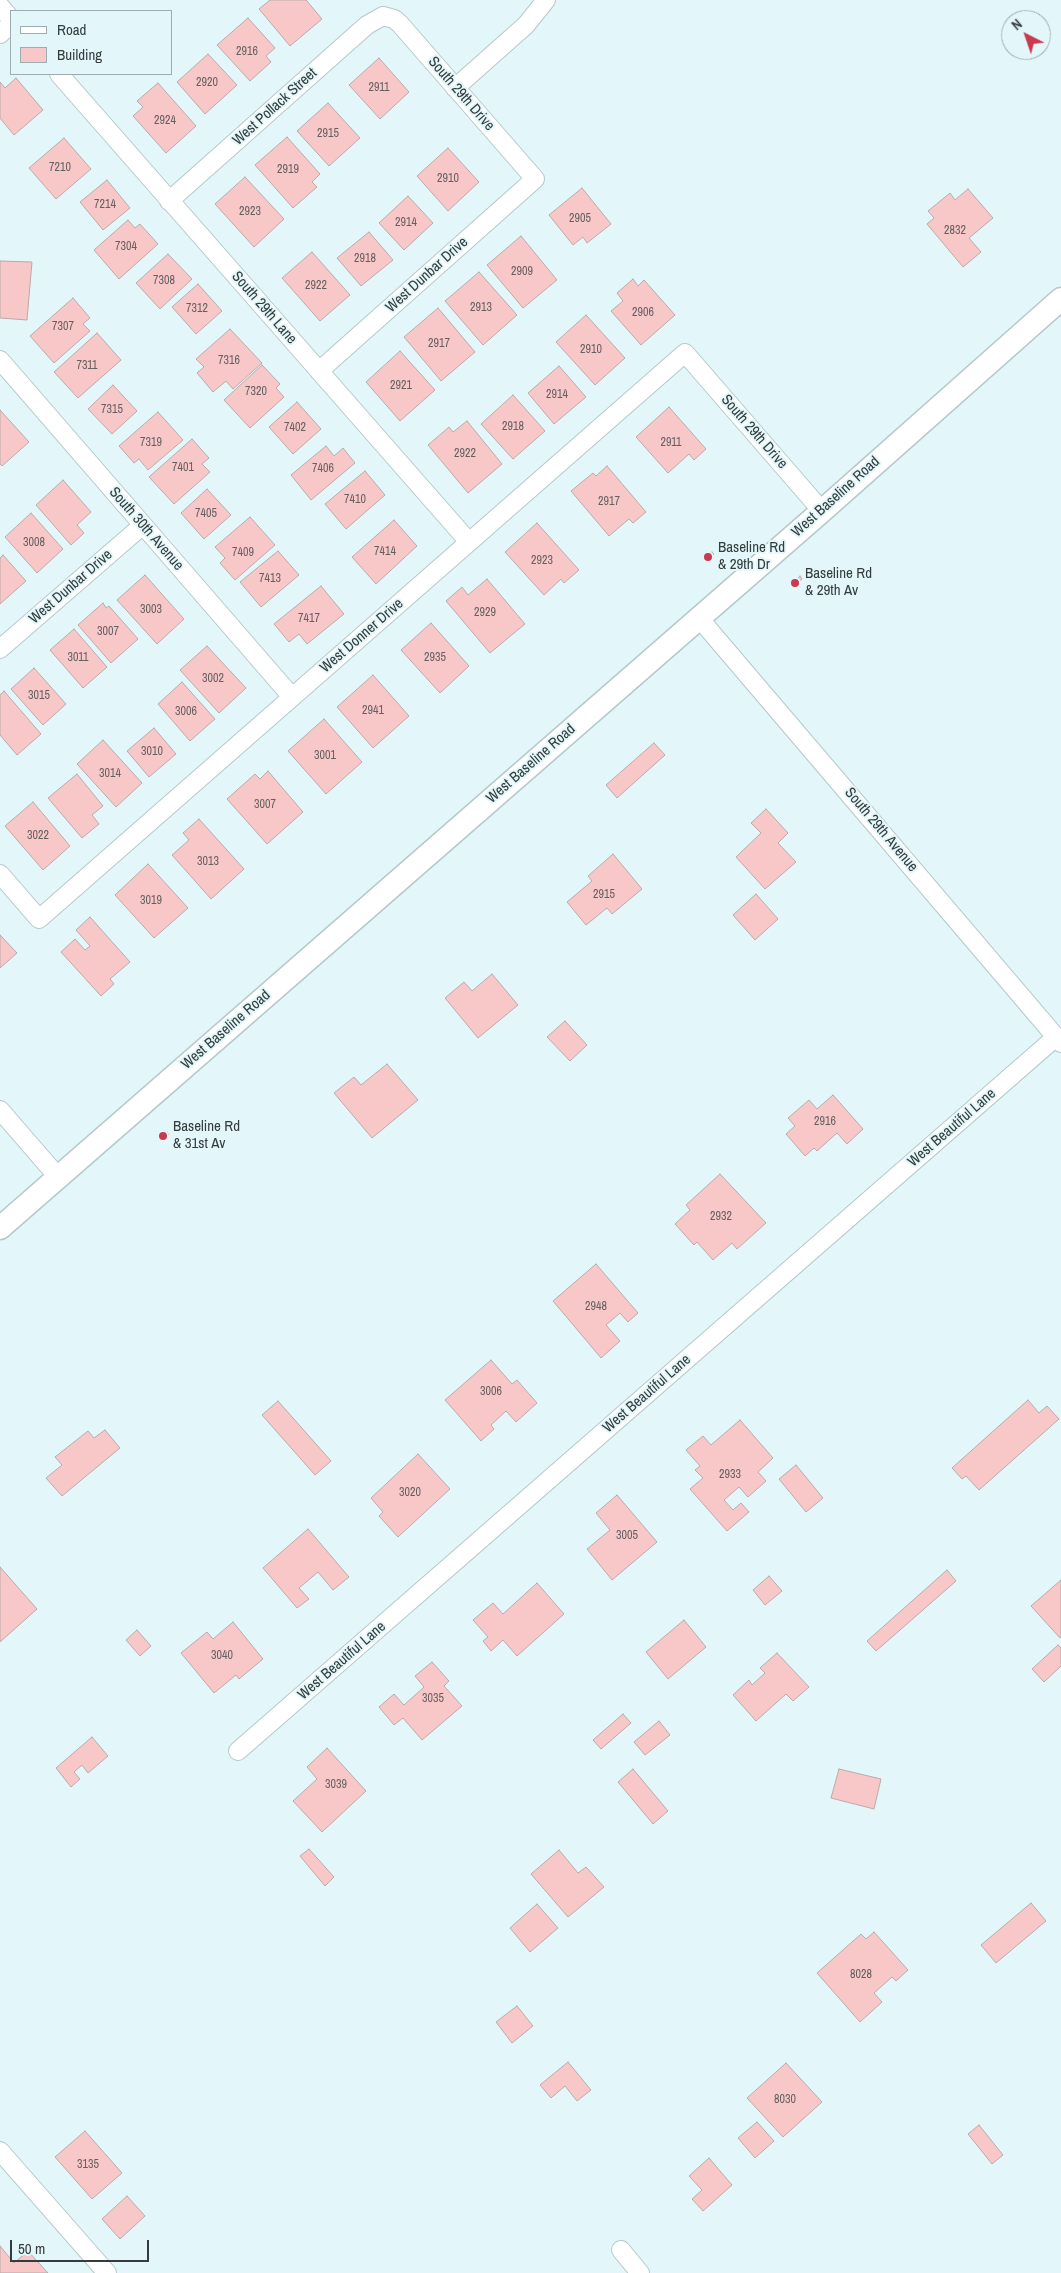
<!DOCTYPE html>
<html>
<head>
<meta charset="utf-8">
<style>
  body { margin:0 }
  #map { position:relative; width:1061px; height:2273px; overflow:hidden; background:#e3f7fa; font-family:"Archivo Narrow",sans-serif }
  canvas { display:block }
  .legend { position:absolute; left:10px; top:10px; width:162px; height:65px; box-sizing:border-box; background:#e3f7fa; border:1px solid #9dacae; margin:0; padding:6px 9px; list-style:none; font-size:15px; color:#343c3d }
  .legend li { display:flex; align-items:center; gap:10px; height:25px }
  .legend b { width:25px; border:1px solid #9dacae }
  .north { position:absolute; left:1001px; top:10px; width:50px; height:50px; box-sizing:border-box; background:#e3f7fa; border:1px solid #9dacae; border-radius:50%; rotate:319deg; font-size:14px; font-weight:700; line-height:20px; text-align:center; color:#343c3d }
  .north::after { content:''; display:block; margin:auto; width:18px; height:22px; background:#c93950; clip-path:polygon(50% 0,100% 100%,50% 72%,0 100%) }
  .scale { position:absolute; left:10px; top:2240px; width:139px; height:22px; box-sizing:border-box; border:2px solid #343c3d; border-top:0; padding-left:6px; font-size:15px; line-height:18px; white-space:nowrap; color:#343c3d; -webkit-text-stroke:4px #e3f7fa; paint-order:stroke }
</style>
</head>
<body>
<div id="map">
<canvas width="1061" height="2273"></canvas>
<ul class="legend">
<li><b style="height:6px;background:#fff"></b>Road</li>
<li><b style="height:14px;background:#f8c8c9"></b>Building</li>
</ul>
<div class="north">N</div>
<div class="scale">50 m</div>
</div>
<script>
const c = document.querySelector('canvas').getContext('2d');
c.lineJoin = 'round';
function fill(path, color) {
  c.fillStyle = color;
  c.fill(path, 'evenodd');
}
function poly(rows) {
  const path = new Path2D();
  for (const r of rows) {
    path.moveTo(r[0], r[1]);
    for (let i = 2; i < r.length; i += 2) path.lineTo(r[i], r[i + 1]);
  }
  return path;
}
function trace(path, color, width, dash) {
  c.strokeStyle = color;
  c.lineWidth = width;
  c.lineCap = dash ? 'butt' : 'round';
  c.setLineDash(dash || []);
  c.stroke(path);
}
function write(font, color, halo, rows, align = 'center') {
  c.font = font + ' "Archivo Narrow",sans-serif';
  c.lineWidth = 4;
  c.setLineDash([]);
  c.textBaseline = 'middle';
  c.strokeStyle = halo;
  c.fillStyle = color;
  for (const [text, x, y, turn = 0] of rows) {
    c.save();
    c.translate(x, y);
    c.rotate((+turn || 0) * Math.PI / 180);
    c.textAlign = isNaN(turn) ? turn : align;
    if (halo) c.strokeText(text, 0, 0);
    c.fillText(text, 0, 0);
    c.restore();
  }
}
const building = poly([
  [270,0,306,0,322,19,290,46,259,9,270,0],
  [248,18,275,48,266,56,271,62,250,81,217,45,248,18],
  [208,54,237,85,205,114,177,82,208,54],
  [379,58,409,92,380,119,349,85,379,58],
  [16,78,43,110,14,135,0,118,0,82,5,88,16,78],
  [158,83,196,126,166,153,133,116,143,107,137,101,158,83],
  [328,103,360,138,329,166,297,131,328,103],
  [287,137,320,174,312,182,317,187,293,208,255,165,287,137],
  [64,138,91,169,56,199,29,168,64,138],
  [448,148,479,182,448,211,417,176,448,148],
  [245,177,284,219,254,247,215,204,245,177],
  [107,180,130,208,103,230,80,202,107,180],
  [582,188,611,224,587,243,583,237,573,245,549,215,582,188],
  [968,189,993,218,969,238,981,252,963,267,927,224,934,218,928,211,950,193,955,200,968,189],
  [408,196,433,223,404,250,379,223,408,196],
  [128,220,135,228,140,224,158,244,119,279,94,250,128,220],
  [369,232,393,260,361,286,337,258,369,232],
  [521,236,557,280,523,308,487,265,521,236],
  [312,252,350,295,320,321,282,278,312,252],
  [168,254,192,279,160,309,136,283,168,254],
  [0,261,32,262,27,320,0,318,0,261],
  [479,272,517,315,483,345,445,301,479,272],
  [633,279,638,286,644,280,675,315,641,345,611,311,623,301,617,293,633,279],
  [198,284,222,311,196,334,172,307,198,284],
  [73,298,90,318,83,324,90,331,54,363,30,336,73,298],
  [438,308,475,352,441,381,404,337,438,308],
  [586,315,625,358,595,385,556,342,586,315],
  [230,329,262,363,233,389,226,381,213,392,197,373,204,367,196,359,230,329],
  [97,333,121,360,78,398,54,372,97,333],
  [400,351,435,390,400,421,366,382,400,351],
  [262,365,280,384,276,388,284,397,250,428,224,400,262,365],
  [559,366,586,397,554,424,528,393,559,366],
  [113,385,137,411,112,434,88,409,113,385],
  [513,395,545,431,513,459,481,424,513,395],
  [297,402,321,429,293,454,269,427,297,402],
  [669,407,706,449,694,460,689,454,668,473,636,437,669,407],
  [0,410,29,442,2,466,0,464,0,410],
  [158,412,183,440,148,470,139,459,134,463,119,446,158,412],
  [467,421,502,464,468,493,428,445,449,427,453,432,467,421],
  [192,439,209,458,202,464,210,472,174,504,149,477,192,439],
  [326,446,334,456,343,448,355,463,311,500,291,475,326,446],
  [607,466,646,512,633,523,629,519,609,536,571,491,593,473,596,476,607,466],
  [365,471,385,495,346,529,325,504,365,471],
  [63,480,91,512,77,525,84,533,71,545,36,505,63,480],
  [207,489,231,515,204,539,181,513,207,489],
  [31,513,63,549,37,573,5,537,31,513],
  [250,517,275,545,235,580,220,563,225,558,215,547,250,517],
  [394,520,417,546,376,584,352,557,394,520],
  [537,523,579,570,564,583,561,579,544,595,505,552,537,523],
  [278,551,299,575,261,607,240,582,278,551],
  [712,552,714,554,705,561,703,559,712,552],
  [3,555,26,581,0,604,0,558,3,555],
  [145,575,184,619,157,644,117,600,145,575],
  [800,576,802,579,794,586,792,584,800,576],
  [487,579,525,624,490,653,446,601,462,587,468,595,487,579],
  [321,586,344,614,307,644,299,634,289,642,274,624,321,586],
  [103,603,106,608,109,606,138,639,111,663,78,625,103,603],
  [431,623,469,666,440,693,401,650,431,623],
  [74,629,107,667,83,688,50,650,74,629],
  [207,646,246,688,219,713,180,670,207,646],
  [34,668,66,704,43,725,11,689,34,668],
  [373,675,409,716,373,748,337,707,373,675],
  [182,682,215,719,190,741,158,704,182,682],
  [4,691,41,734,17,755,0,735,0,695,4,691],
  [324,719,362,762,326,794,288,751,324,719],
  [154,728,176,754,149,777,127,751,154,728],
  [103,740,142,783,116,807,77,764,103,740],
  [654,743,665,755,617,798,606,785,654,743],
  [268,771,303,812,267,844,227,799,255,774,260,779,268,771],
  [77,774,103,806,92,815,99,824,82,838,48,798,77,774],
  [33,802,70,846,43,870,5,826,33,802],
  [766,809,788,833,778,843,796,862,765,889,736,857,761,833,751,823,766,809],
  [199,819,244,869,211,899,172,855,189,840,183,833,199,819],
  [613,854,642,889,612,914,607,908,586,925,567,902,592,881,588,876,613,854],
  [148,864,188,908,154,938,115,895,148,864],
  [756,894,778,919,755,940,733,915,756,894],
  [90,917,130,962,110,979,114,984,101,996,61,952,75,939,85,950,90,946,76,930,90,917],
  [0,935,17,953,0,968,0,935],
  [492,974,518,1005,478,1038,445,998,464,982,472,991,492,974],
  [565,1021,587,1045,570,1061,547,1037,565,1021],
  [387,1064,418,1100,372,1138,334,1093,354,1077,361,1085,387,1064],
  [833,1095,863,1129,847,1144,837,1133,817,1151,814,1148,805,1156,786,1134,795,1126,788,1118,809,1100,817,1109,833,1095],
  [167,1132,169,1135,162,1140,160,1138,167,1132],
  [720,1174,766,1223,737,1249,732,1243,713,1260,697,1242,694,1245,675,1224,690,1210,686,1205,720,1174],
  [596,1264,638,1313,628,1322,620,1313,606,1325,620,1341,601,1358,553,1301,596,1264],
  [491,1360,512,1384,517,1380,537,1403,516,1422,506,1411,491,1425,494,1429,481,1441,445,1400,491,1360],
  [1028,1400,1039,1413,1047,1406,1059,1419,979,1490,966,1476,962,1479,952,1468,1028,1400],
  [278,1401,331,1461,315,1475,262,1415,278,1401],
  [740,1420,773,1458,758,1472,766,1481,748,1497,739,1487,724,1500,733,1510,741,1503,749,1512,727,1531,690,1489,703,1478,695,1470,700,1466,686,1450,703,1436,711,1445,740,1420],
  [105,1430,120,1448,62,1496,46,1478,62,1465,55,1457,88,1431,94,1438,105,1430],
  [418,1454,450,1489,398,1537,379,1516,383,1512,371,1498,418,1454],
  [796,1465,823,1498,806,1512,779,1479,796,1465],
  [617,1495,657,1542,612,1580,587,1549,610,1530,596,1513,617,1495],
  [308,1529,349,1577,333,1590,318,1572,299,1588,309,1599,297,1608,263,1568,308,1529],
  [0,1567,37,1609,0,1642,0,1567],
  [947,1570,956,1581,876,1651,867,1641,947,1570],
  [769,1576,782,1591,765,1605,753,1590,769,1576],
  [1061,1580,1061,1636,1060,1638,1031,1606,1061,1580],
  [537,1583,564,1614,517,1656,503,1640,491,1651,483,1641,488,1637,473,1620,493,1603,503,1614,537,1583],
  [684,1620,706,1647,668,1679,646,1652,684,1620],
  [233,1622,263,1659,239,1679,236,1675,214,1693,181,1653,207,1632,213,1639,233,1622],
  [137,1630,151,1646,140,1656,126,1640,137,1630],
  [1058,1645,1061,1648,1061,1666,1044,1682,1032,1669,1058,1645],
  [777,1653,809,1687,793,1701,786,1694,756,1721,733,1695,749,1680,752,1685,765,1673,760,1668,777,1653],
  [432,1662,449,1681,444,1686,462,1706,422,1740,403,1718,394,1725,379,1707,394,1694,404,1705,424,1687,415,1676,432,1662],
  [623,1714,631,1723,601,1749,593,1740,623,1714],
  [659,1721,670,1735,645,1755,634,1742,659,1721],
  [92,1737,108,1756,88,1773,82,1765,74,1772,80,1779,71,1787,56,1768,92,1737],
  [327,1748,366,1791,322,1832,293,1801,317,1779,307,1767,327,1748],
  [633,1769,668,1811,653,1824,618,1782,633,1769],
  [839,1769,881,1779,874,1809,831,1798,839,1769],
  [309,1849,334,1877,325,1886,300,1856,309,1849],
  [559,1850,578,1873,586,1867,604,1887,568,1917,531,1874,559,1850],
  [1031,1903,1046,1921,996,1963,981,1945,1031,1903],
  [537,1904,558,1928,530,1952,510,1928,537,1904],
  [874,1932,908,1970,896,1981,892,1977,874,1993,882,2002,860,2022,817,1973,861,1934,866,1939,874,1932],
  [517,2006,533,2026,512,2043,496,2022,517,2006],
  [568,2062,591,2090,577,2101,565,2086,551,2098,540,2085,568,2062],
  [786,2063,822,2102,783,2137,747,2098,786,2063],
  [757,2122,774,2141,755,2158,738,2138,757,2122],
  [979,2125,1003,2155,992,2164,968,2134,979,2125],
  [85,2131,122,2173,92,2199,55,2157,85,2131],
  [709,2158,732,2185,703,2211,692,2199,702,2190,689,2176,709,2158],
  [127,2196,145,2216,120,2239,102,2219,127,2196],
  [0,2246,14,2263,28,2251,48,2273,0,2273,0,2246]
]);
fill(building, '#f8c8c9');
trace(building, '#bba9a9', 1);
const minor = poly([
  [0,6,11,19],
  [0,34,11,24],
  [59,74,469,542],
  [455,88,526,25,546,0],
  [169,201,367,25,383,16,394,19,400,24,535,179,319,371],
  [0,360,292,697],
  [699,618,1061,1043],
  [0,649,143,525],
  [0,874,39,919,685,353,822,511],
  [0,1110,58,1177],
  [238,1751,1056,1037],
  [0,2151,107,2273],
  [621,2250,640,2273]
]);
const major = poly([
  [0,1228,822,511,1061,299]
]);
trace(minor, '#b5c8cb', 20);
trace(major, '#b5c8cb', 25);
trace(minor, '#fff', 18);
trace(major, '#fff', 22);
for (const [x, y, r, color] of [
  [708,557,5,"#c93950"],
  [795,583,5,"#c93950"],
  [163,1136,5,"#c93950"]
]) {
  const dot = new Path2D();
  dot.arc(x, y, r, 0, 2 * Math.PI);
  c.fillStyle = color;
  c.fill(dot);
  trace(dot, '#e3f7fa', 2);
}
write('12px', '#655f60', null, [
  ["2916",247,52],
  ["2920",207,83],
  ["2911",379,88],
  ["2924",165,121],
  ["2915",328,134],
  ["7210",60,168],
  ["2919",288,170],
  ["2910",448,179],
  ["7214",105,205],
  ["2923",250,212],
  ["2905",580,219],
  ["2914",406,223],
  ["2832",955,231],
  ["7304",126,247],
  ["2918",365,259],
  ["2909",522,272],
  ["7308",164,281],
  ["2922",316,286],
  ["2913",481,308],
  ["7312",197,309],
  ["2906",643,313],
  ["7307",63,327],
  ["2917",439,344],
  ["2910",591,350],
  ["7316",229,361],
  ["7311",87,366],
  ["2921",401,386],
  ["7320",256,392],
  ["2914",557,395],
  ["7315",112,410],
  ["2918",513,427],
  ["7402",295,428],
  ["7319",151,443],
  ["2911",671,443],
  ["2922",465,454],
  ["7401",183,468],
  ["7406",323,469],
  ["7410",355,500],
  ["2917",609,502],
  ["7405",206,514],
  ["3008",34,543],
  ["7414",385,552],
  ["7409",243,553],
  ["2923",542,561],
  ["7413",270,579],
  ["3003",151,610],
  ["2929",485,613],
  ["7417",309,619],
  ["3007",108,632],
  ["3011",78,658],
  ["2935",435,658],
  ["3002",213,679],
  ["3015",39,696],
  ["2941",373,711],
  ["3006",186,712],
  ["3010",152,752],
  ["3001",325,756],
  ["3014",110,774],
  ["3007",265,805],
  ["3022",38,836],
  ["3013",208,862],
  ["2915",604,895],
  ["3019",151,901],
  ["2916",825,1122],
  ["2932",721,1217],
  ["2948",596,1307],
  ["3006",491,1392],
  ["2933",730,1475],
  ["3020",410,1493],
  ["3005",627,1536],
  ["3040",222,1656],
  ["3035",433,1699],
  ["3039",336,1785],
  ["8028",861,1975],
  ["8030",785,2100],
  ["3135",88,2165]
]);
write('15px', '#343c3d', '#e3f7fa', [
  ["South 29th Drive",461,94,49],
  ["West Pollack Street",275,107,-42],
  ["West Dunbar Drive",427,275,-42],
  ["South 29th Lane",264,308,49],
  ["South 29th Drive",754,432,49],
  ["West Baseline Road",836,497,-42],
  ["South 30th Avenue",146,529,49],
  ["West Dunbar Drive",71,587,-41],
  ["West Donner Drive",362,636,-41],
  ["West Baseline Road",531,764,-41],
  ["South 29th Avenue",881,830,50],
  ["West Baseline Road",226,1030,-41],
  ["West Beautiful Lane",952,1128,-41],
  ["West Beautiful Lane",647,1394,-41],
  ["West Beautiful Lane",342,1661,-41]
]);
write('15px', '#343c3d', '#e3f7fa', [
  ["Baseline Rd",718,548],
  ["& 29th Dr",718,565],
  ["Baseline Rd",805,574],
  ["& 29th Av",805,591],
  ["Baseline Rd",173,1127],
  ["& 31st Av",173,1144]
], 'left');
</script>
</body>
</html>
